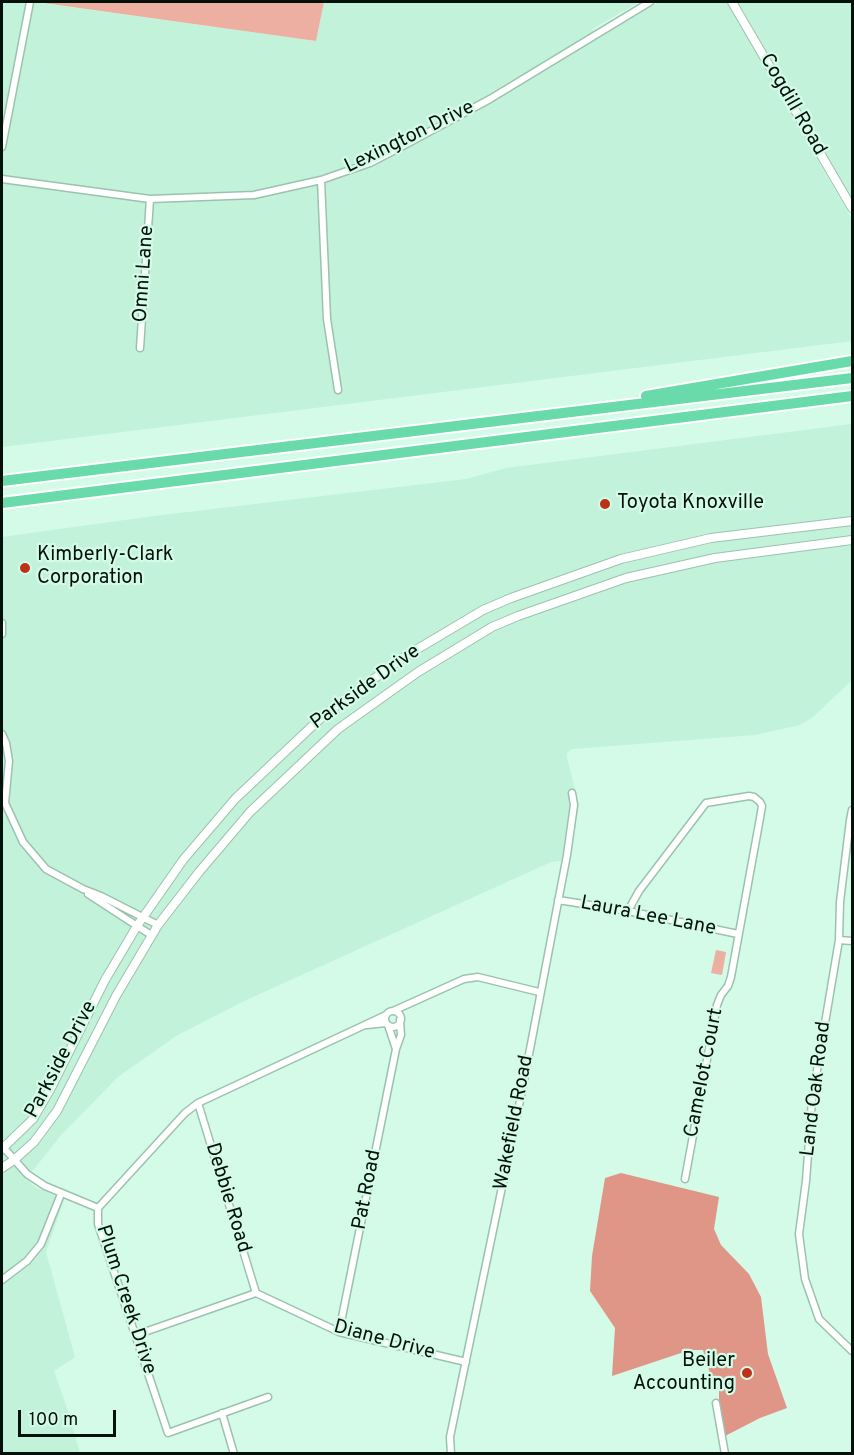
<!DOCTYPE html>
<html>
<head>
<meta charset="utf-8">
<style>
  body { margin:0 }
  #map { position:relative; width:854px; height:1455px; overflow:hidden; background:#d3fbe7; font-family:Overpass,sans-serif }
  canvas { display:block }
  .frame { position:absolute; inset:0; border:3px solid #04110b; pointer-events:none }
  .scale { position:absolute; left:18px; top:1410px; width:98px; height:27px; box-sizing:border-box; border:3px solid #04110b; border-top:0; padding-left:8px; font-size:18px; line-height:21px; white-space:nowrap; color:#04110b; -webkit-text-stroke:4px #d3fbe7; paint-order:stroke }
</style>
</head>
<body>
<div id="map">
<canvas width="854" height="1455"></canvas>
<div class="frame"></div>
<div class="scale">100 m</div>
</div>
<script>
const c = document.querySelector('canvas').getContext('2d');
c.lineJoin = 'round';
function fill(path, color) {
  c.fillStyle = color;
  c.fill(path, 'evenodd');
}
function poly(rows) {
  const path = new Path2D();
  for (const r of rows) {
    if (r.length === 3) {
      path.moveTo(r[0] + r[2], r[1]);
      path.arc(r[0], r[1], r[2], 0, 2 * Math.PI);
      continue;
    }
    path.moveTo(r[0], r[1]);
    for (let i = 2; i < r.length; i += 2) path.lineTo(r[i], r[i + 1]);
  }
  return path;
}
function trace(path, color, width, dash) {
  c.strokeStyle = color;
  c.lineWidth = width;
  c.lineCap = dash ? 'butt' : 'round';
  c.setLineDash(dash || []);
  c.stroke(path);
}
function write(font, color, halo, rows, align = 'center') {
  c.font = font + ' Overpass,sans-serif';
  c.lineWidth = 4.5;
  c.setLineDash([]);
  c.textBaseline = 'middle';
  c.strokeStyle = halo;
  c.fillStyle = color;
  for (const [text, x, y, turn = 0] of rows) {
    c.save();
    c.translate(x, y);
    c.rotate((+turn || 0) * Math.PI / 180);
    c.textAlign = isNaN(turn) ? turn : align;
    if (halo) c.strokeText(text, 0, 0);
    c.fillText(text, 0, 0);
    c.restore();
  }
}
fill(poly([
  [2,2,32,2,316,41,324,2,639,2,592,29,597,38,659,2,728,2,852,220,852,341,2,447],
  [738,2,852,2,852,199,825,156],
  [852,424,852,680,813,717,800,725,755,735,572,749,567,753,567,758,579,805,570,860,551,862,242,1002,176,1036,118,1077,62,1134,26,1179,35,1187,64,1200,46,1252,75,1357,54,1371,67,1408,80,1453,2,1453,2,537,154,516,466,479,506,468]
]), '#c2f2da');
fill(poly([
  [36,2,324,2,316,41],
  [716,950,726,952,722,975,711,973]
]), '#edafa2');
fill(poly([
  [621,1173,719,1197,714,1229,721,1245,749,1274,761,1297,768,1354,787,1408,760,1418,725,1436,719,1407,719,1379,711,1377,703,1350,690,1350,612,1376,615,1328,590,1291,592,1256,605,1178]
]), '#df9687');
const minor = poly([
  [2,147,30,2],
  [2,179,150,199,254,195,321,180,370,163,399,148,490,99,650,2],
  [321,180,327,319,338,390],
  [140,348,150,199],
  [2,623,2,634],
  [2,734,6,743,9,761,5,803,23,842,46,869,83,889,101,896,158,925],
  [852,810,850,820,840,902,839,940,812,1100,806,1181,799,1234,805,1279,819,1319,852,1351],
  [88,894,151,935],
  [558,900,628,911,738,934],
  [628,911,639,891,706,803,749,796,754,797,760,802,762,806,760,818,731,977,728,986,721,995,717,1005,685,1179],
  [839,940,852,941],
  [393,1011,464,979,478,977,539,992],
  [393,1019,8],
  [367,1025,386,1023],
  [388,1025,396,1049],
  [198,1103,256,1293],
  [4,1148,27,1174,45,1186,98,1208],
  [2,1280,27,1261,41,1244,61,1194],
  [339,1332,396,1049,401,1035,400,1020],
  [136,1335,256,1293,339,1332,466,1362],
  [268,1397,168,1433,98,1224,98,1208,185,1113,198,1103,386,1015],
  [716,1403,725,1454],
  [222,1413,234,1454],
  [451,1454,450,1437,522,1091,567,855,574,805,572,793]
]);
const tertiary = poly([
  [732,2,852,208],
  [2,1149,33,1119,51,1088,105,980,137,926,183,860,235,799,325,714,404,657,483,610,511,598,621,559,711,538,852,521],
  [2,1168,14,1160,34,1142,57,1111,116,996,158,925,199,872,250,812,338,729,418,672,492,627,518,616,626,578,715,558,852,540]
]);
const motorway = poly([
  [646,396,852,361],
  [2,481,852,378],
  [2,503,852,396]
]);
trace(minor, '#9cc2af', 9);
trace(tertiary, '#9cc2af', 10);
trace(motorway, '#fff', 14);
trace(minor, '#fff', 6);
trace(tertiary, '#fff', 8);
trace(motorway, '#69dbab', 10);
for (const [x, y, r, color] of [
  [605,504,6,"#bc311a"],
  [25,568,6,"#bc311a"],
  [747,1373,6,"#bc311a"]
]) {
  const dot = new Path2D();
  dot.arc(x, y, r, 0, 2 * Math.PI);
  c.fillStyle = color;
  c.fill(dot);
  trace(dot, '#d3fbe7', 2);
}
write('20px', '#04110b', '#d3fbe7', [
  ["Cogdill Road",792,105,60],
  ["Lexington Drive",410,138,-26],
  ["Omni Lane",145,274,-86],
  ["Parkside Drive",366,688,-36],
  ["Laura Lee Lane",648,917,11],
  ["Parkside Drive",62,1060,-62],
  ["Camelot Court",705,1073,-79],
  ["Land Oak Road",817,1089,-83],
  ["Wakefield Road",515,1123,-79],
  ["Pat Road",368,1190,-79],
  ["Debbie Road",227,1198,73],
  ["Plum Creek Drive",125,1300,72],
  ["Diane Drive",384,1341,15]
]);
write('20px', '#04110b', '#d3fbe7', [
  ["Toyota Knoxville",617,504],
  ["Kimberly-Clark",37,556],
  ["Corporation",37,579],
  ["Beiler",735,1362,"right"],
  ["Accounting",735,1385,"right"]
], 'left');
</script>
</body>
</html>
